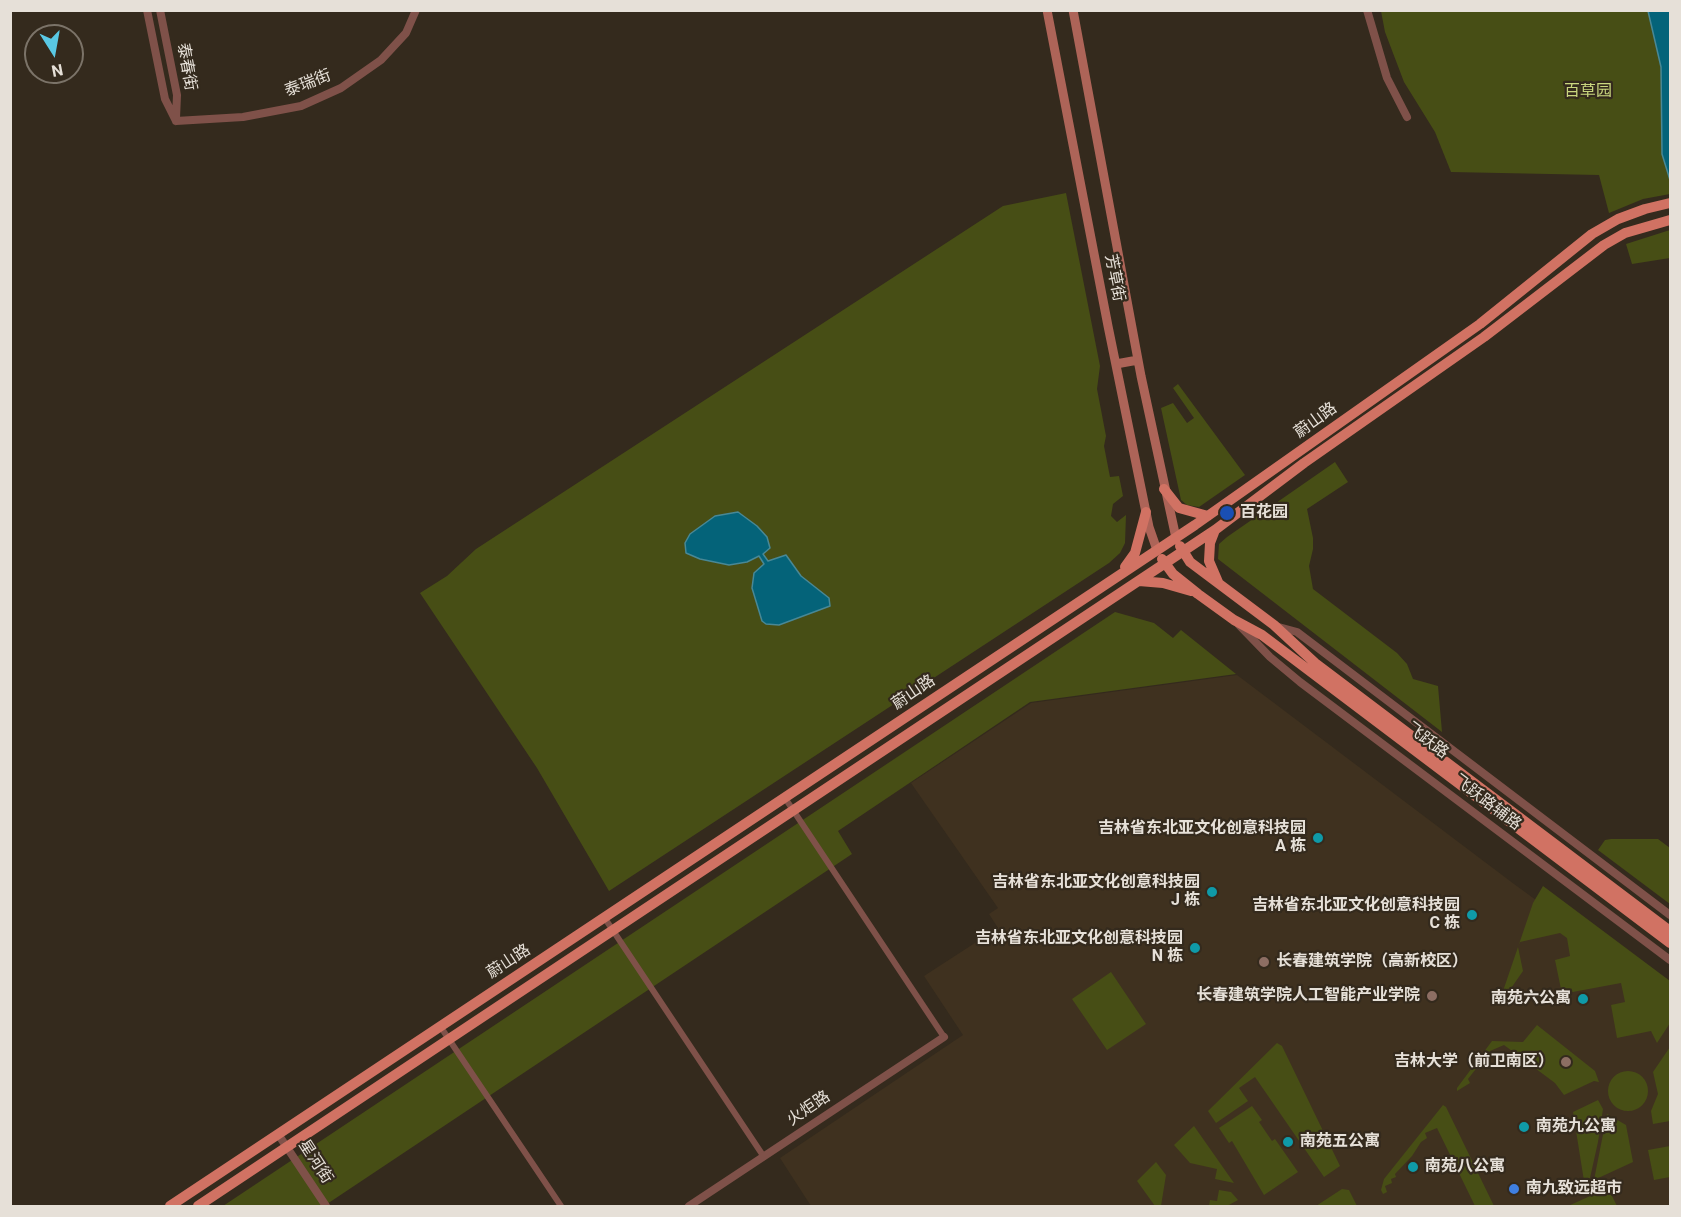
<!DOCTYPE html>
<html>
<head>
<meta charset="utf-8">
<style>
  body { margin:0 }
  #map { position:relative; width:1681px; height:1217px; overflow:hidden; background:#342a1d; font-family:Roboto,sans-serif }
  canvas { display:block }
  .frame { position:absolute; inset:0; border:12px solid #e6e0d8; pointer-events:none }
  .north { position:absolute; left:24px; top:24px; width:60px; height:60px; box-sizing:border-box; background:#342a1d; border:2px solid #7b7368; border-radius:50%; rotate:169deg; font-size:16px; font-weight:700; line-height:24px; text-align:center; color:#e6e0d8 }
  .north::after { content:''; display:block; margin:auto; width:21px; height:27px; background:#59c8e4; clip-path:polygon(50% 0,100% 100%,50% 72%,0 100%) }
</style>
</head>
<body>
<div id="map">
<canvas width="1681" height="1217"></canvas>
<div class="frame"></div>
<div class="north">N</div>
</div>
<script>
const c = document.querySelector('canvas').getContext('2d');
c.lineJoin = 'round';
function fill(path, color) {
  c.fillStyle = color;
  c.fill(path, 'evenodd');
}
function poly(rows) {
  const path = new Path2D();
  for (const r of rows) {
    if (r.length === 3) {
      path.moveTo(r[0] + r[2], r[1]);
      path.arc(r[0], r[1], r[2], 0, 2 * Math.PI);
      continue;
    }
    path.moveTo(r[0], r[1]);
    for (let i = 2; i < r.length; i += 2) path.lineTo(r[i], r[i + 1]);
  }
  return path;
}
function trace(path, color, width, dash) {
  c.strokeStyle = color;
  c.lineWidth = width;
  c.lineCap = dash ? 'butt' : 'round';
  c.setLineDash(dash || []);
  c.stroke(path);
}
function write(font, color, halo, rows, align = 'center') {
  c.font = font + ' Roboto,"Noto Sans SC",sans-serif';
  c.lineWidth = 4.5;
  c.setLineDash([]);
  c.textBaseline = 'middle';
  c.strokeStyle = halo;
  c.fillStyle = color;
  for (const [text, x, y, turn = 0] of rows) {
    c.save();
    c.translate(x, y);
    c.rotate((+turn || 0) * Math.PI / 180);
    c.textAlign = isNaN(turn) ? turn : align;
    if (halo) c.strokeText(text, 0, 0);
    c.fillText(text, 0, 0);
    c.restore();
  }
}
fill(poly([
  [1237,675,1514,884,1670,998,1670,1206,811,1206,780,1158,963,1035,924,976,998,928,989,914,998,908,911,783,1031,703]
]), '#3f311f');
fill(poly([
  [1381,11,1670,11,1670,194,1643,199,1609,213,1599,175,1451,172,1435,132,1404,82,1385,32],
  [1066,193,1100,366,1097,389,1106,436,1104,446,1110,477,1119,476,1123,496,1113,504,1111,516,1117,522,1126,515,1125,543,1120,553,1109,563,609,891,537,768,420,593,447,576,476,549,1003,206],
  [1670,230,1670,258,1632,264,1626,244],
  [1178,384,1245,475,1199,507,1187,505,1181,500,1161,408,1173,403,1187,423,1194,418,1173,388],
  [1335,462,1348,482,1307,509,1313,538,1313,549,1309,566,1313,589,1397,653,1407,664,1413,679,1438,686,1442,732,1218,559,1219,544,1227,537],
  [1115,612,1154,623,1173,638,1181,630,1236,674,1030,702,838,831,852,854,324,1206,223,1206],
  [1611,839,1658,839,1670,848,1670,904,1598,850,1605,840],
  [1543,886,1670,981,1670,1023,1657,1043,1651,1031,1617,1038,1611,1005,1625,1002,1621,983,1562,994,1555,960,1570,956,1567,938,1560,933,1520,942,1518,947,1523,971,1507,994,1503,991,1533,903],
  [1111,972,1146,1024,1107,1050,1072,999],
  [1537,1025,1595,1071,1599,1082,1594,1081,1564,1095,1555,1083,1504,1045,1490,1051,1468,1079,1470,1083,1457,1091,1457,1088,1492,1041,1523,1042],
  [1277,1043,1282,1046,1340,1166,1324,1177,1255,1077,1239,1088,1248,1101,1216,1123,1208,1111],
  [1670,1047,1670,1121,1653,1124,1651,1111,1658,1094,1653,1072],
  [1628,1091,20],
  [1598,1100,1603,1109,1598,1142,1590,1178,1584,1181,1573,1112],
  [1443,1105,1446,1107,1494,1206,1475,1206,1437,1128,1425,1133,1427,1138,1421,1142,1412,1156,1395,1174,1396,1177,1391,1179,1392,1183,1385,1186,1387,1192,1383,1194,1381,1190,1384,1179],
  [1252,1106,1262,1120,1259,1122,1272,1141,1275,1139,1298,1172,1264,1195,1232,1141,1229,1143,1219,1128],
  [1607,1114,1626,1125,1633,1162,1594,1180],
  [1194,1126,1234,1183,1215,1179,1217,1169,1190,1163,1174,1145],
  [1670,1146,1670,1177,1654,1180,1648,1150],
  [1156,1162,1166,1175,1161,1206,1155,1206,1137,1181],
  [1608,1188,1617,1206,1568,1206],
  [1342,1189,1349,1190,1357,1206,1316,1206],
  [1219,1190,1231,1192,1238,1200,1227,1206,1209,1206,1210,1200,1217,1201]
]), '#474e15');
const water = poly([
  [1648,11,1670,11,1670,180,1662,154,1661,67,1648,11],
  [738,512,757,526,767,537,770,548,763,554,768,561,786,555,801,576,829,598,830,606,779,625,766,624,762,621,752,588,754,573,764,564,759,556,747,562,729,565,700,559,686,553,685,543,690,534,715,516,738,512]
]);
fill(water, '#046379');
trace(water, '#488896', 1.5);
trace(poly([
  [785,798,944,1037],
  [604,917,764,1157],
  [440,1026,561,1206]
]), '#7f5149', 6);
trace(poly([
  [147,10,165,99,176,121],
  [160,10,177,95,176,118],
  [1367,10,1387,78,1407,117],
  [176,121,243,117,301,106,341,88,381,60,406,33,416,10],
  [1239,625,1270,657,1300,682,1670,960],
  [1275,626,1297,632,1670,915],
  [278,1134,326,1206],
  [689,1206,944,1037]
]), '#7f5149', 8);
trace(poly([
  [1047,10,1108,326,1149,527,1157,550],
  [1073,10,1141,376,1176,538],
  [1116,364,1138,360]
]), '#ad6458', 9);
trace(poly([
  [1164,489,1179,508,1208,516],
  [1215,530,1210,543,1209,561,1218,582],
  [1180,546,1190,562,1274,625,1315,663,1670,931],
  [1162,559,1173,574,1198,594,1234,620,1262,635,1670,943],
  [1125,567,1135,553,1146,512],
  [1139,581,1163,583,1191,591],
  [170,1206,1195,525,1480,324,1592,234,1618,219,1645,209,1670,203],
  [198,1206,1215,530,1304,463,1484,337,1604,245,1625,233,1670,220]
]), '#d17263', 10);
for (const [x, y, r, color] of [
  [1227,513,8,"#1a4fb4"],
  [1318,838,6,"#0f9aa8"],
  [1212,892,6,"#0f9aa8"],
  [1472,915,6,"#0f9aa8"],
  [1195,948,6,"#0f9aa8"],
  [1264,962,6,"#8d6e63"],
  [1432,996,6,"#8d6e63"],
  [1583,999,6,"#0f9aa8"],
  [1566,1062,6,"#8d6e63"],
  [1524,1127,6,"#0f9aa8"],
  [1288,1142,6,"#0f9aa8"],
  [1413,1167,6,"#0f9aa8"],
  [1514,1189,6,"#3f7fe0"]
]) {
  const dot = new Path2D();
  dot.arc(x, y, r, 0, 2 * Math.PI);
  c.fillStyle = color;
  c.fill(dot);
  trace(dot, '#342a1d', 2);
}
write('16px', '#e6e0d8', '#342a1d', [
  ["泰春街",186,67,80],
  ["泰瑞街",308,84,-21],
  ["芳草街",1114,278,79],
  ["蔚山路",1316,421,-36],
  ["蔚山路",914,693,-34],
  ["飞跃路",1427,741,37],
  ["飞跃路辅路",1487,803,37],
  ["蔚山路",509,962,-33],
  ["火炬路",809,1109,-34],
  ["星河街",315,1162,57]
]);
write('16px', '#c9d67e', '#342a1d', [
  ["百草园",1588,92]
]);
write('bold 16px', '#e6e0d8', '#342a1d', [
  ["百花园",1240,513,"left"],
  ["吉林省东北亚文化创意科技园",1306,829],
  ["A 栋",1306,847],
  ["吉林省东北亚文化创意科技园",1200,883],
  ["J 栋",1200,901],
  ["吉林省东北亚文化创意科技园",1460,906],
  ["C 栋",1460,924],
  ["吉林省东北亚文化创意科技园",1183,939],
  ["N 栋",1183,957],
  ["长春建筑学院（高新校区）",1276,962,"left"],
  ["长春建筑学院人工智能产业学院",1420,996],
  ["南苑六公寓",1571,999],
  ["吉林大学（前卫南区）",1554,1062],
  ["南苑九公寓",1536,1127,"left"],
  ["南苑五公寓",1300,1142,"left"],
  ["南苑八公寓",1425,1167,"left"],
  ["南九致远超市",1526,1189,"left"]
], 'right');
</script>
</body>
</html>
